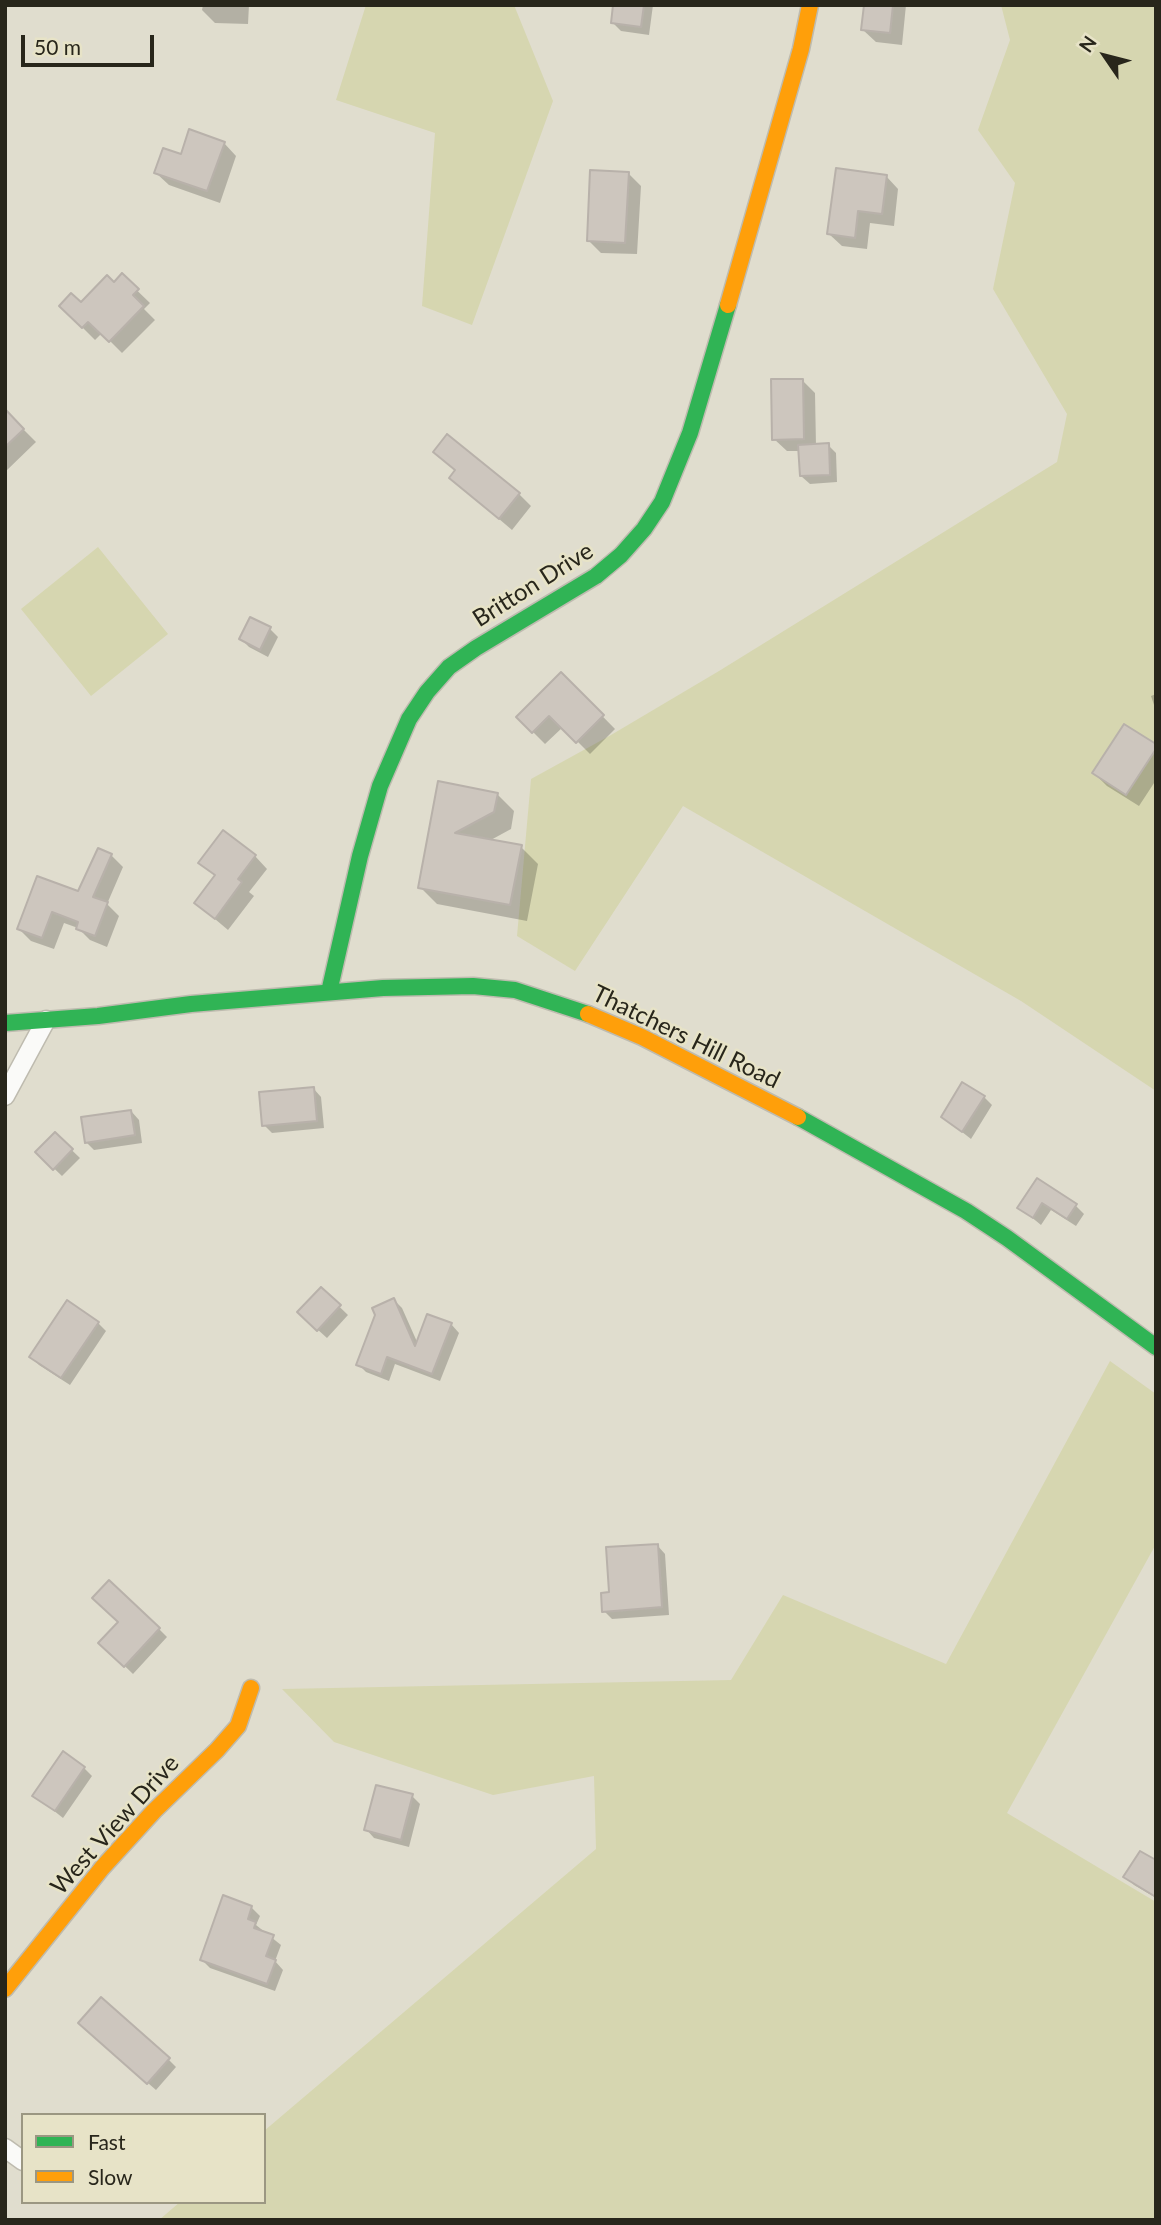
<!DOCTYPE html>
<html>
<head>
<meta charset="utf-8">
<style>
  body { margin:0 }
  #map { position:relative; width:1161px; height:2225px; overflow:hidden; background:#e0ddce; font-family:Lato,sans-serif }
  canvas { display:block }
  .frame { position:absolute; inset:0; border:7px solid #28261b; pointer-events:none }
  .legend { position:absolute; left:21px; top:2113px; width:245px; height:91px; box-sizing:border-box; background:#e7e3c7; border:2px solid #9b9782; margin:0; padding:9px 12px; list-style:none; font-size:21px; color:#28261b }
  .legend li { display:flex; align-items:center; gap:14px; height:35px }
  .legend b { width:35px; border:2px solid #9b9782 }
  .north { position:absolute; left:1070px; top:21px; width:70px; height:70px; -webkit-text-stroke:5px #e7e3c7; paint-order:stroke; rotate:305deg; font-size:19px; font-weight:700; line-height:28px; text-align:center; color:#28261b }
  .north::after { content:''; display:block; margin:auto; width:24px; height:32px; background:#28261b; clip-path:polygon(50% 0,100% 100%,50% 72%,0 100%) }
  .scale { position:absolute; left:21px; top:35px; width:133px; height:32px; box-sizing:border-box; border:4px solid #28261b; border-top:0; padding-left:9px; font-size:21px; line-height:24px; white-space:nowrap; color:#28261b; -webkit-text-stroke:5px #e7e3c7; paint-order:stroke }
</style>
</head>
<body>
<div id="map">
<canvas width="1161" height="2225"></canvas>
<div class="frame"></div>
<ul class="legend">
<li><b style="height:9px;background:#30b455"></b>Fast</li>
<li><b style="height:9px;background:#ff9f0a"></b>Slow</li>
</ul>
<div class="north">N</div>
<div class="scale">50 m</div>
</div>
<script>
const c = document.querySelector('canvas').getContext('2d');
c.lineJoin = 'round';
function fill(path, color) {
  c.fillStyle = color;
  c.fill(path, 'evenodd');
}
function poly(rows) {
  const path = new Path2D();
  for (const r of rows) {
    path.moveTo(r[0], r[1]);
    for (let i = 2; i < r.length; i += 2) path.lineTo(r[i], r[i + 1]);
  }
  return path;
}
function trace(path, color, width, dash) {
  c.strokeStyle = color;
  c.lineWidth = width;
  c.lineCap = dash ? 'butt' : 'round';
  c.setLineDash(dash || []);
  c.stroke(path);
}
function write(font, color, halo, rows, align = 'center') {
  c.font = font + ' Lato,sans-serif';
  c.lineWidth = 5;
  c.setLineDash([]);
  c.textBaseline = 'middle';
  c.strokeStyle = halo;
  c.fillStyle = color;
  for (const [text, x, y, turn = 0] of rows) {
    c.save();
    c.translate(x, y);
    c.rotate((+turn || 0) * Math.PI / 180);
    c.textAlign = isNaN(turn) ? turn : align;
    if (halo) c.strokeText(text, 0, 0);
    c.fillText(text, 0, 0);
    c.restore();
  }
}
fill(poly([
  [366,5,514,5,553,101,472,325,422,306,435,133,336,100],
  [1001,5,1156,5,1156,1091,1021,1001,683,806,575,971,517,936,531,779,611,735,719,671,1057,462,1067,414,993,289,1015,183,978,130,1010,40],
  [98,547,168,634,91,696,21,609],
  [1110,1361,1156,1394,1156,1544,1007,1813,1156,1902,1156,2220,159,2220,180,2202,264,2202,264,2131,596,1849,594,1776,493,1795,334,1742,282,1689,731,1680,783,1595,946,1664]
]), '#d6d6b0');
fill(poly([
  [203,5,249,5,248,24,215,23,202,10],
  [615,5,653,5,649,35,621,31,613,23],
  [866,5,906,5,902,45,876,42,863,30],
  [224,143,236,156,220,203,169,185,156,173,182,156],
  [628,173,641,186,637,254,601,253,588,240],
  [886,176,898,189,894,226,870,223,867,249,842,246,829,234],
  [122,276,150,303,144,309,155,320,122,353,102,333,95,340,61,306,81,305,114,284],
  [802,380,815,393,816,446,828,445,836,453,837,482,810,484,801,476,800,451,787,451,774,439],
  [5,411,36,442,5,472],
  [435,452,519,494,531,506,512,530,451,478,457,471],
  [270,629,278,637,268,657,249,647,241,639],
  [561,674,615,729,590,754,563,727,545,744,518,717],
  [1156,694,1156,711,1151,696],
  [1156,747,1156,780,1139,806,1107,786,1094,773],
  [440,783,497,794,514,811,511,829,489,841,521,847,538,864,527,921,437,904,420,887],
  [111,855,123,867,107,904,119,916,107,947,90,940,78,928,64,923,54,949,31,941,19,929,79,893],
  [255,856,267,869,249,892,254,896,228,930,196,903,216,877,201,863],
  [313,1088,321,1097,324,1128,272,1133,264,1125],
  [984,1097,992,1105,971,1139,943,1117],
  [131,1111,139,1120,142,1143,94,1150,86,1142],
  [55,1134,80,1158,62,1176,37,1152],
  [1037,1180,1076,1206,1084,1214,1076,1226,1051,1210,1041,1225,1019,1207],
  [321,1289,348,1315,327,1338,307,1320],
  [394,1300,402,1308,418,1344,451,1324,459,1333,440,1381,395,1364,389,1381,366,1372,358,1364,377,1315],
  [98,1323,106,1331,70,1385,39,1365,31,1357],
  [657,1545,665,1554,669,1615,612,1619,604,1611],
  [159,1629,167,1637,133,1674,101,1643],
  [84,1768,92,1776,63,1818,34,1795],
  [412,1796,420,1804,409,1847,374,1838,366,1829],
  [1156,1862,1156,1898,1134,1885,1126,1877],
  [251,1907,260,1916,256,1925,281,1945,275,1961,283,1970,275,1991,210,1968,202,1960],
  [88,2031,168,2059,176,2067,156,2090]
]), '#0003');
const building = poly([
  [613,5,644,5,641,27,611,23,613,5],
  [864,5,893,5,890,33,861,30,864,5],
  [189,129,225,142,207,191,154,173,163,148,181,154,189,129],
  [836,168,887,175,882,214,858,211,855,238,827,234,836,168],
  [590,170,629,172,625,243,587,241,590,170],
  [122,273,139,289,133,295,144,306,109,342,88,322,82,328,59,306,71,293,81,302,107,275,114,282,122,273],
  [771,379,803,379,804,439,772,440,771,379],
  [5,409,24,429,5,447,5,409],
  [447,434,520,493,499,519,449,478,455,470,433,452,447,434],
  [829,443,830,475,800,476,798,445,829,443],
  [250,617,271,627,260,650,239,639,250,617],
  [561,672,604,715,576,743,549,716,532,733,516,717,561,672],
  [1124,724,1156,744,1156,749,1126,795,1092,773,1124,724],
  [438,781,498,793,494,812,455,833,522,845,510,905,418,888,438,781],
  [223,830,256,855,238,879,242,882,215,919,194,903,215,875,198,863,223,830],
  [98,848,112,854,93,897,108,902,95,936,76,929,78,922,52,912,42,938,17,929,37,876,78,891,98,848],
  [962,1082,985,1096,962,1132,941,1117,962,1082],
  [314,1087,317,1121,262,1126,259,1092,314,1087],
  [131,1110,135,1135,85,1143,81,1117,131,1110],
  [55,1132,73,1149,53,1170,35,1152,55,1132],
  [1037,1178,1077,1204,1067,1219,1042,1203,1033,1218,1017,1208,1037,1178],
  [321,1287,341,1305,317,1331,297,1312,321,1287],
  [394,1298,415,1346,427,1314,452,1323,432,1374,387,1357,381,1374,356,1365,375,1315,372,1308,394,1298],
  [67,1300,99,1322,61,1378,29,1357,67,1300],
  [658,1544,662,1607,602,1612,601,1593,609,1592,606,1547,658,1544],
  [109,1580,160,1628,124,1667,98,1643,118,1622,92,1598,109,1580],
  [63,1751,85,1767,55,1811,32,1796,63,1751],
  [376,1785,413,1794,401,1840,364,1830,376,1785],
  [1140,1851,1156,1860,1156,1897,1123,1877,1140,1851],
  [223,1895,252,1906,248,1919,256,1922,254,1928,274,1935,266,1956,276,1960,267,1984,200,1960,223,1895],
  [101,1997,170,2058,147,2084,78,2023,101,1997]
]);
fill(building, '#cdc6be');
trace(building, '#b8b1aa', 2);
const street = poly([
  [5,1096,46,1020],
  [5,2148,23,2161]
]);
const fast = poly([
  [329,992,360,856,380,786,409,719,427,692,449,667,476,648,596,576,621,555,644,529,662,502,690,433,728,305],
  [5,1023,98,1016,191,1004,383,988,473,986,515,990,588,1014],
  [798,1117,966,1211,1007,1238,1156,1347]
]);
const slow = poly([
  [728,305,801,49,810,5],
  [588,1014,642,1037,798,1117],
  [5,1989,102,1868,154,1811,217,1750,238,1726,251,1688]
]);
trace(street, '#bebbaf', 21);
trace(fast, '#bebbaf', 19);
trace(slow, '#bebbaf', 19);
trace(street, '#fafaf8', 18);
trace(fast, '#30b455', 16);
trace(slow, '#ff9f0a', 16);
write('24px', '#28261b', '#e7e3c7', [
  ["Britton Drive",533,585,-32],
  ["Thatchers Hill Road",686,1037,26],
  ["West View Drive",115,1825,-48]
]);
</script>
</body>
</html>
